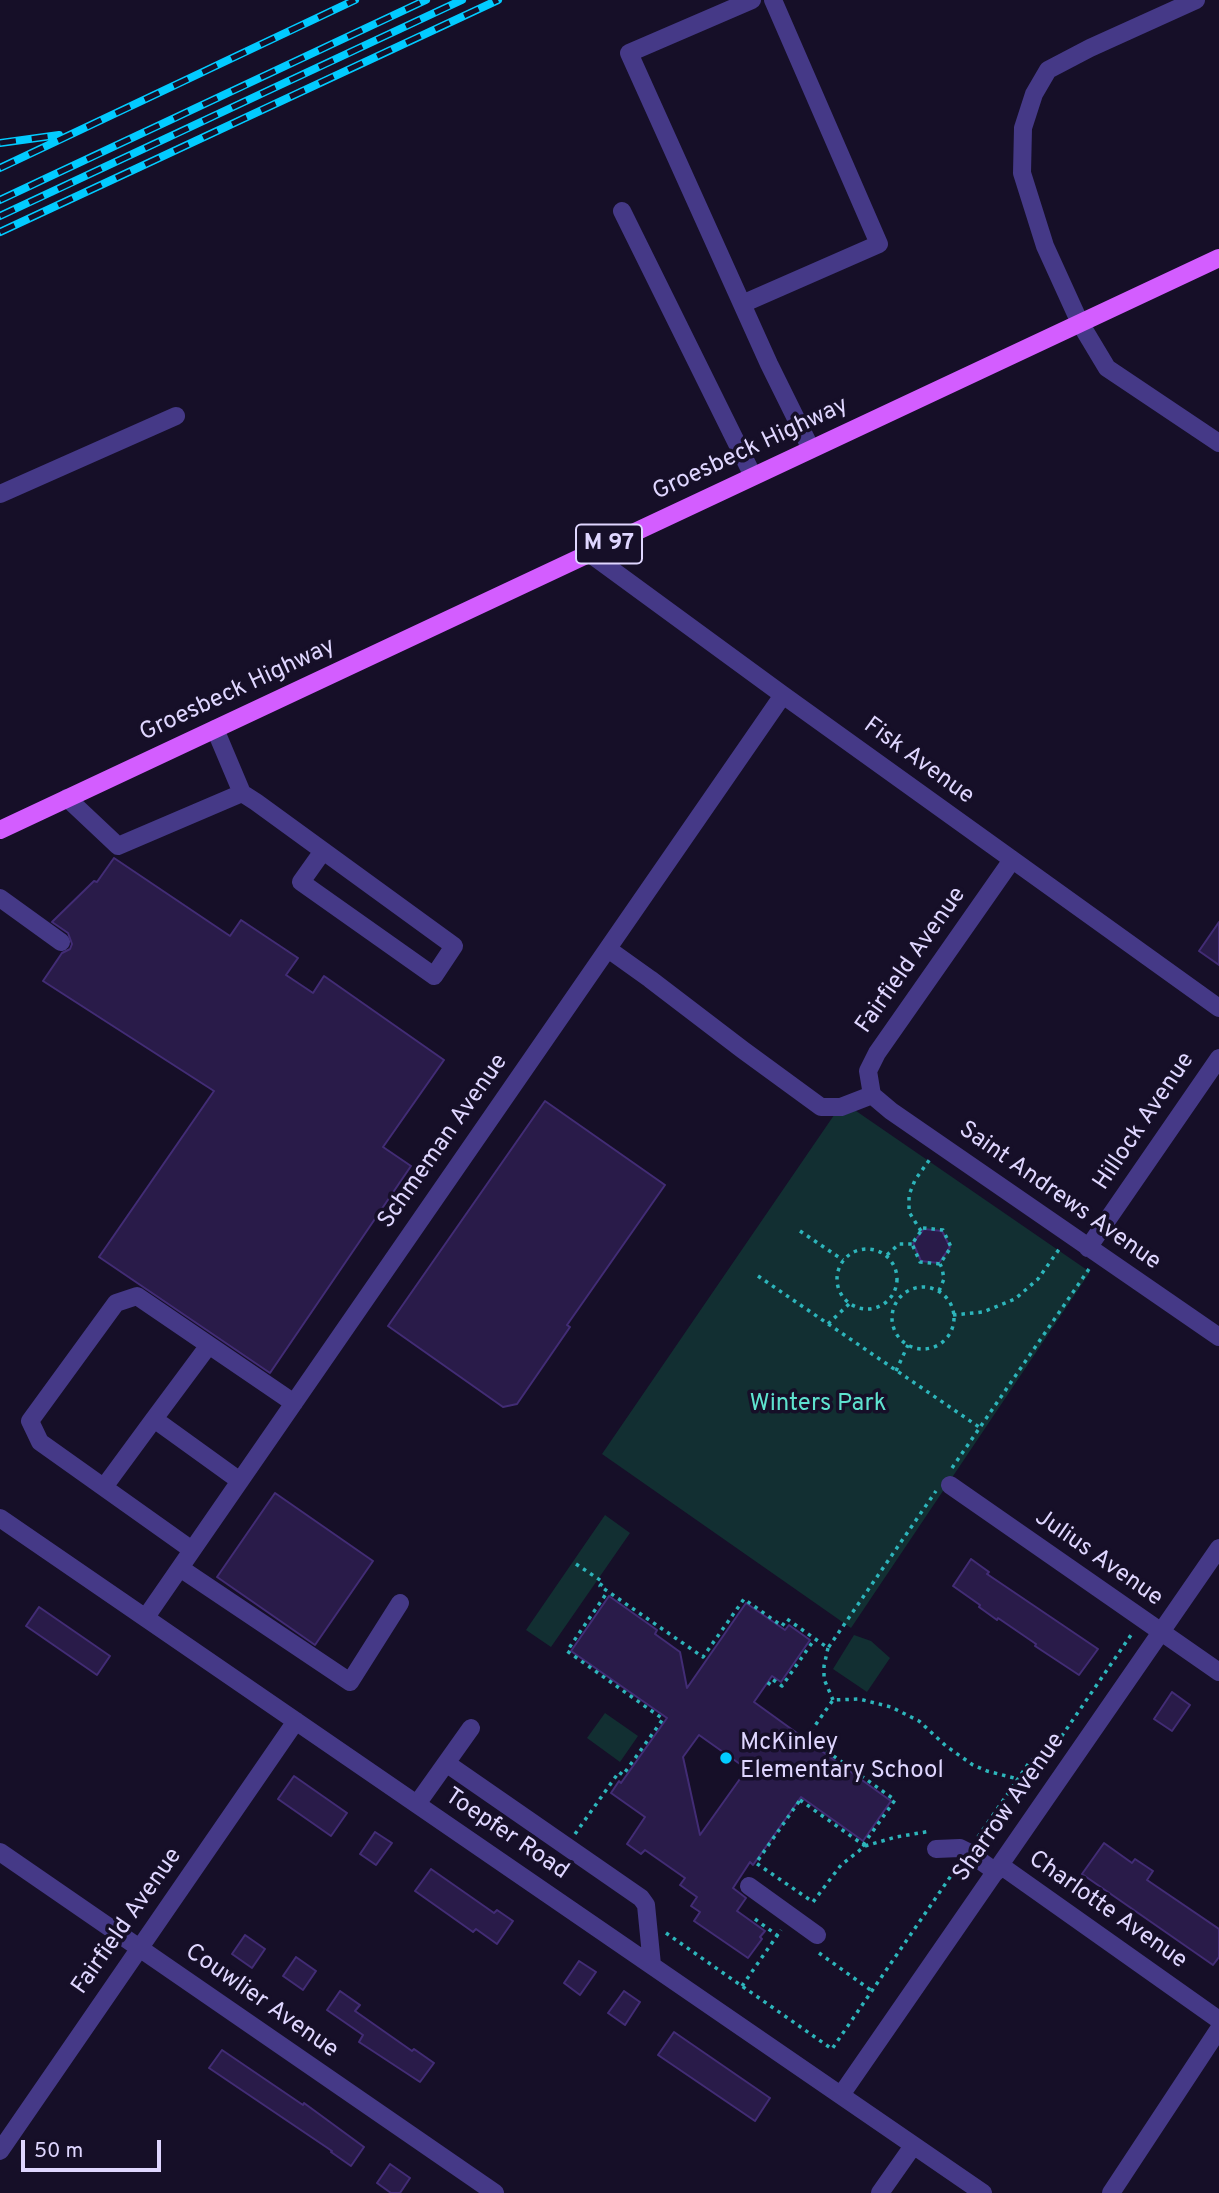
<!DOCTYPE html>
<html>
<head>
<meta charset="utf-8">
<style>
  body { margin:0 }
  #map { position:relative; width:1219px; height:2193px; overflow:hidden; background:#160f28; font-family:Overpass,sans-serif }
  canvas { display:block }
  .scale { position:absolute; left:21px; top:2140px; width:140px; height:32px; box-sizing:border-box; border:4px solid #dfd6ff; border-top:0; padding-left:9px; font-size:21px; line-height:24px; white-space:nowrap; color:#dfd6ff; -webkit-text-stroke:5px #160f28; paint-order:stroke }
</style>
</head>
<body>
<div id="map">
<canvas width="1219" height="2193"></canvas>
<div class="scale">50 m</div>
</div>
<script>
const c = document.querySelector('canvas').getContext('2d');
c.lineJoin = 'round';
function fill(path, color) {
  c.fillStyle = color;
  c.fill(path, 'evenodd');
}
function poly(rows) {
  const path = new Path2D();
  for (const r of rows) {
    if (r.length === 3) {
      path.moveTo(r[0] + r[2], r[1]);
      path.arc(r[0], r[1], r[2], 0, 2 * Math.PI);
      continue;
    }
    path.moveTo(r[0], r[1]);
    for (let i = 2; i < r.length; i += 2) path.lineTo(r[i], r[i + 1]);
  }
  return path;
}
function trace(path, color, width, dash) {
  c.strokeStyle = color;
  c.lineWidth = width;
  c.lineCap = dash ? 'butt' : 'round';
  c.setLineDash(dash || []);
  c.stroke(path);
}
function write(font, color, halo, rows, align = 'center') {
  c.font = font + ' Overpass,sans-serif';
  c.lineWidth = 7;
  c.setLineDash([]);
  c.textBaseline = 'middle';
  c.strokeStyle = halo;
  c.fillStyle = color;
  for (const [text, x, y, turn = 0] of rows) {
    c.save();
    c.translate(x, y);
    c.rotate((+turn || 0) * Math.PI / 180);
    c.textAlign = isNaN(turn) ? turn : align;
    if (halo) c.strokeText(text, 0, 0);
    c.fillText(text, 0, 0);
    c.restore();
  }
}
fill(poly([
  [843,1102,1090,1272,851,1628,602,1454],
  [605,1515,630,1533,551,1647,526,1630],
  [854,1635,871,1641,890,1658,867,1692,833,1669],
  [605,1713,638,1736,620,1762,587,1738]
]), '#122f32');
const building = poly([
  [114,858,230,936,241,920,298,958,286,975,313,993,324,976,444,1060,383,1147,411,1166,270,1373,99,1257,214,1091,43,981,62,953,70,949,72,944,68,933,52,922,94,881,97,882,114,858],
  [1219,922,1219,965,1199,951,1219,922],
  [545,1101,665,1185,567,1325,570,1327,517,1404,503,1407,388,1326,545,1101],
  [924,1229,942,1231,950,1247,939,1263,921,1261,913,1243,924,1229],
  [275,1493,373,1561,315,1645,217,1577,275,1493],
  [971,1559,989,1572,987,1574,1098,1649,1079,1675,1035,1646,1036,1644,998,1618,997,1620,979,1607,980,1605,953,1586,971,1559],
  [609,1596,657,1630,655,1634,680,1652,687,1688,746,1603,785,1630,789,1625,810,1640,781,1682,772,1676,754,1702,891,1801,863,1841,801,1797,753,1865,750,1862,733,1888,746,1898,737,1911,765,1931,760,1937,762,1939,748,1958,694,1921,700,1912,691,1906,697,1897,680,1885,685,1878,645,1850,641,1854,627,1844,645,1817,611,1793,619,1781,621,1783,667,1718,571,1651,609,1596],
  [699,1735,747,1769,700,1835,683,1757,699,1735],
  [39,1607,110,1656,97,1675,26,1626,39,1607],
  [1172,1692,1190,1705,1172,1731,1154,1719,1172,1692],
  [294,1776,347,1813,331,1836,278,1799,294,1776],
  [375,1832,392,1843,376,1865,360,1854,375,1832],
  [1104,1843,1132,1863,1135,1859,1153,1871,1147,1880,1219,1929,1219,1957,1213,1965,1082,1874,1104,1843],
  [431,1869,494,1913,497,1910,513,1921,497,1944,476,1929,473,1932,415,1891,431,1869],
  [245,1935,265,1949,252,1968,232,1954,245,1935],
  [296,1957,316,1971,303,1990,283,1976,296,1957],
  [579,1961,596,1972,580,1995,564,1983,579,1961],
  [340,1991,360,2005,355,2011,412,2051,414,2049,434,2063,420,2082,359,2042,363,2035,327,2010,340,1991],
  [624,1991,640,2002,625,2025,608,2013,624,1991],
  [674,2032,770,2098,755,2121,658,2055,674,2032],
  [222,2050,303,2105,304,2103,364,2147,351,2166,331,2152,332,2151,209,2068,222,2050],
  [390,2164,410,2178,400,2193,391,2193,377,2183,390,2164]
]);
fill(building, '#291b49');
trace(building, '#422c75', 2);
trace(poly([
  [923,1228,943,1230,951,1247,940,1264,920,1262,912,1244,923,1228],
  [800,1231,843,1260],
  [921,1231,909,1212,909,1195,915,1180,930,1159],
  [867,1279,30],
  [887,1255,899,1244,912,1244],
  [758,1276,979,1427],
  [923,1318,31],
  [939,1291,944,1279,942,1268,940,1264],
  [953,1315,983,1312,1015,1299,1038,1279,1060,1248],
  [828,1324,849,1304],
  [896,1371,908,1345],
  [952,1468,1089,1269],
  [576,1564,603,1582,600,1586,703,1657,744,1599,782,1626,787,1619,828,1648,936,1491],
  [828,1648,824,1666,824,1679,833,1700],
  [768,1685,772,1679,782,1686,814,1640],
  [800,1800,865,1846,841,1865,813,1902,756,1863,800,1800],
  [575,1834,619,1772,623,1775,663,1719,567,1651,608,1591],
  [978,1837,1031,1760,1046,1759,1131,1635],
  [863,1845,895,1800,807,1737,833,1700,859,1699,891,1707,919,1721,946,1746,973,1765,987,1771,1018,1779],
  [865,1846,896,1837,931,1831],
  [755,1919,778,1936],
  [666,1933,832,2049,957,1867],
  [819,1953,872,1991],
  [742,1986,781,1930]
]), '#2db5bb', 3.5, [3.5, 5]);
trace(poly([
  [752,0,629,53,769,364,811,449],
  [1196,0,1090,48,1048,70,1034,94,1023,128,1022,173,1045,246,1080,323,1107,368,1219,443],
  [622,211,753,476],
  [742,304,879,244,773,0],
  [0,494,176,416],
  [589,553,783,695,1219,1008],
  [242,793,256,802,454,946,434,976,301,882,323,851],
  [67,798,118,846,242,793,215,729],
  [0,898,61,942],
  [608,949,650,979,743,1050,821,1107,841,1107,872,1095],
  [872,1095,891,1111,1219,1337],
  [872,1095,868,1071,877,1053,1012,860],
  [1088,1248,1219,1058],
  [209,1345,154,1419,240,1481],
  [950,1485,1219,1672],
  [104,1487,154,1419],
  [0,1518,983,2193],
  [192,1550,40,1442,30,1421,116,1303,137,1296,294,1403],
  [180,1568,350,1682,400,1603],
  [146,1617,783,695],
  [446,1763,641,1898,646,1905,652,1965],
  [417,1804,471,1728],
  [936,1849,960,1848,968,1852,996,1872],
  [0,1852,495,2193],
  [1000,1865,1219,2020],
  [749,1886,817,1935],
  [841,2095,1219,1548],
  [0,2151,296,1721],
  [880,2193,913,2146],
  [1111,2193,1219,2029]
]), '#453987', 18);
trace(poly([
  [0,830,1219,258]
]), '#d35dff', 18);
const rail = poly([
  [0,143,59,135],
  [0,168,355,0],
  [0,200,426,0],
  [0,216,462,0],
  [0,232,498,0]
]);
trace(rail, '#02cbff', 8);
trace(rail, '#160f28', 5, [16]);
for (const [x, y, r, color] of [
  [726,1758,7,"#02cbff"]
]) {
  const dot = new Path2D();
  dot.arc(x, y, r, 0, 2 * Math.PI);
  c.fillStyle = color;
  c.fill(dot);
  trace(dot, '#160f28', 2.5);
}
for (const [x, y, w] of [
  [609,544,66]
]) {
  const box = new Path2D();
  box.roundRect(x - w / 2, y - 19.5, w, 39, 5);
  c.fillStyle = '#160f28';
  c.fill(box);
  trace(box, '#dfd6ff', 2);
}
write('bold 23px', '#dfd6ff', null, [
  ["M 97",609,544]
]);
write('24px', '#dfd6ff', '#160f28', [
  ["Groesbeck Highway",751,450,-25],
  ["Groesbeck Highway",238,691,-25],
  ["Fisk Avenue",918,762,36],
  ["Fairfield Avenue",912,961,-55],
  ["Hillock Avenue",1145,1122,-56],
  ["Schmeman Avenue",444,1142,-55],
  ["Saint Andrews Avenue",1059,1197,35],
  ["Julius Avenue",1098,1559,35],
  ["Sharrow Avenue",1010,1808,-55],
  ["Toepfer Road",506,1835,34],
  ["Charlotte Avenue",1107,1911,35],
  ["Fairfield Avenue",128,1922,-55],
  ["Couwlier Avenue",261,2002,35]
]);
write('24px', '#5ee2cf', '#160f28', [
  ["Winters Park",818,1405]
]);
write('24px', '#dfd6ff', '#160f28', [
  ["McKinley",740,1744],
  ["Elementary School",740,1772]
], 'left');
</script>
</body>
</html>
